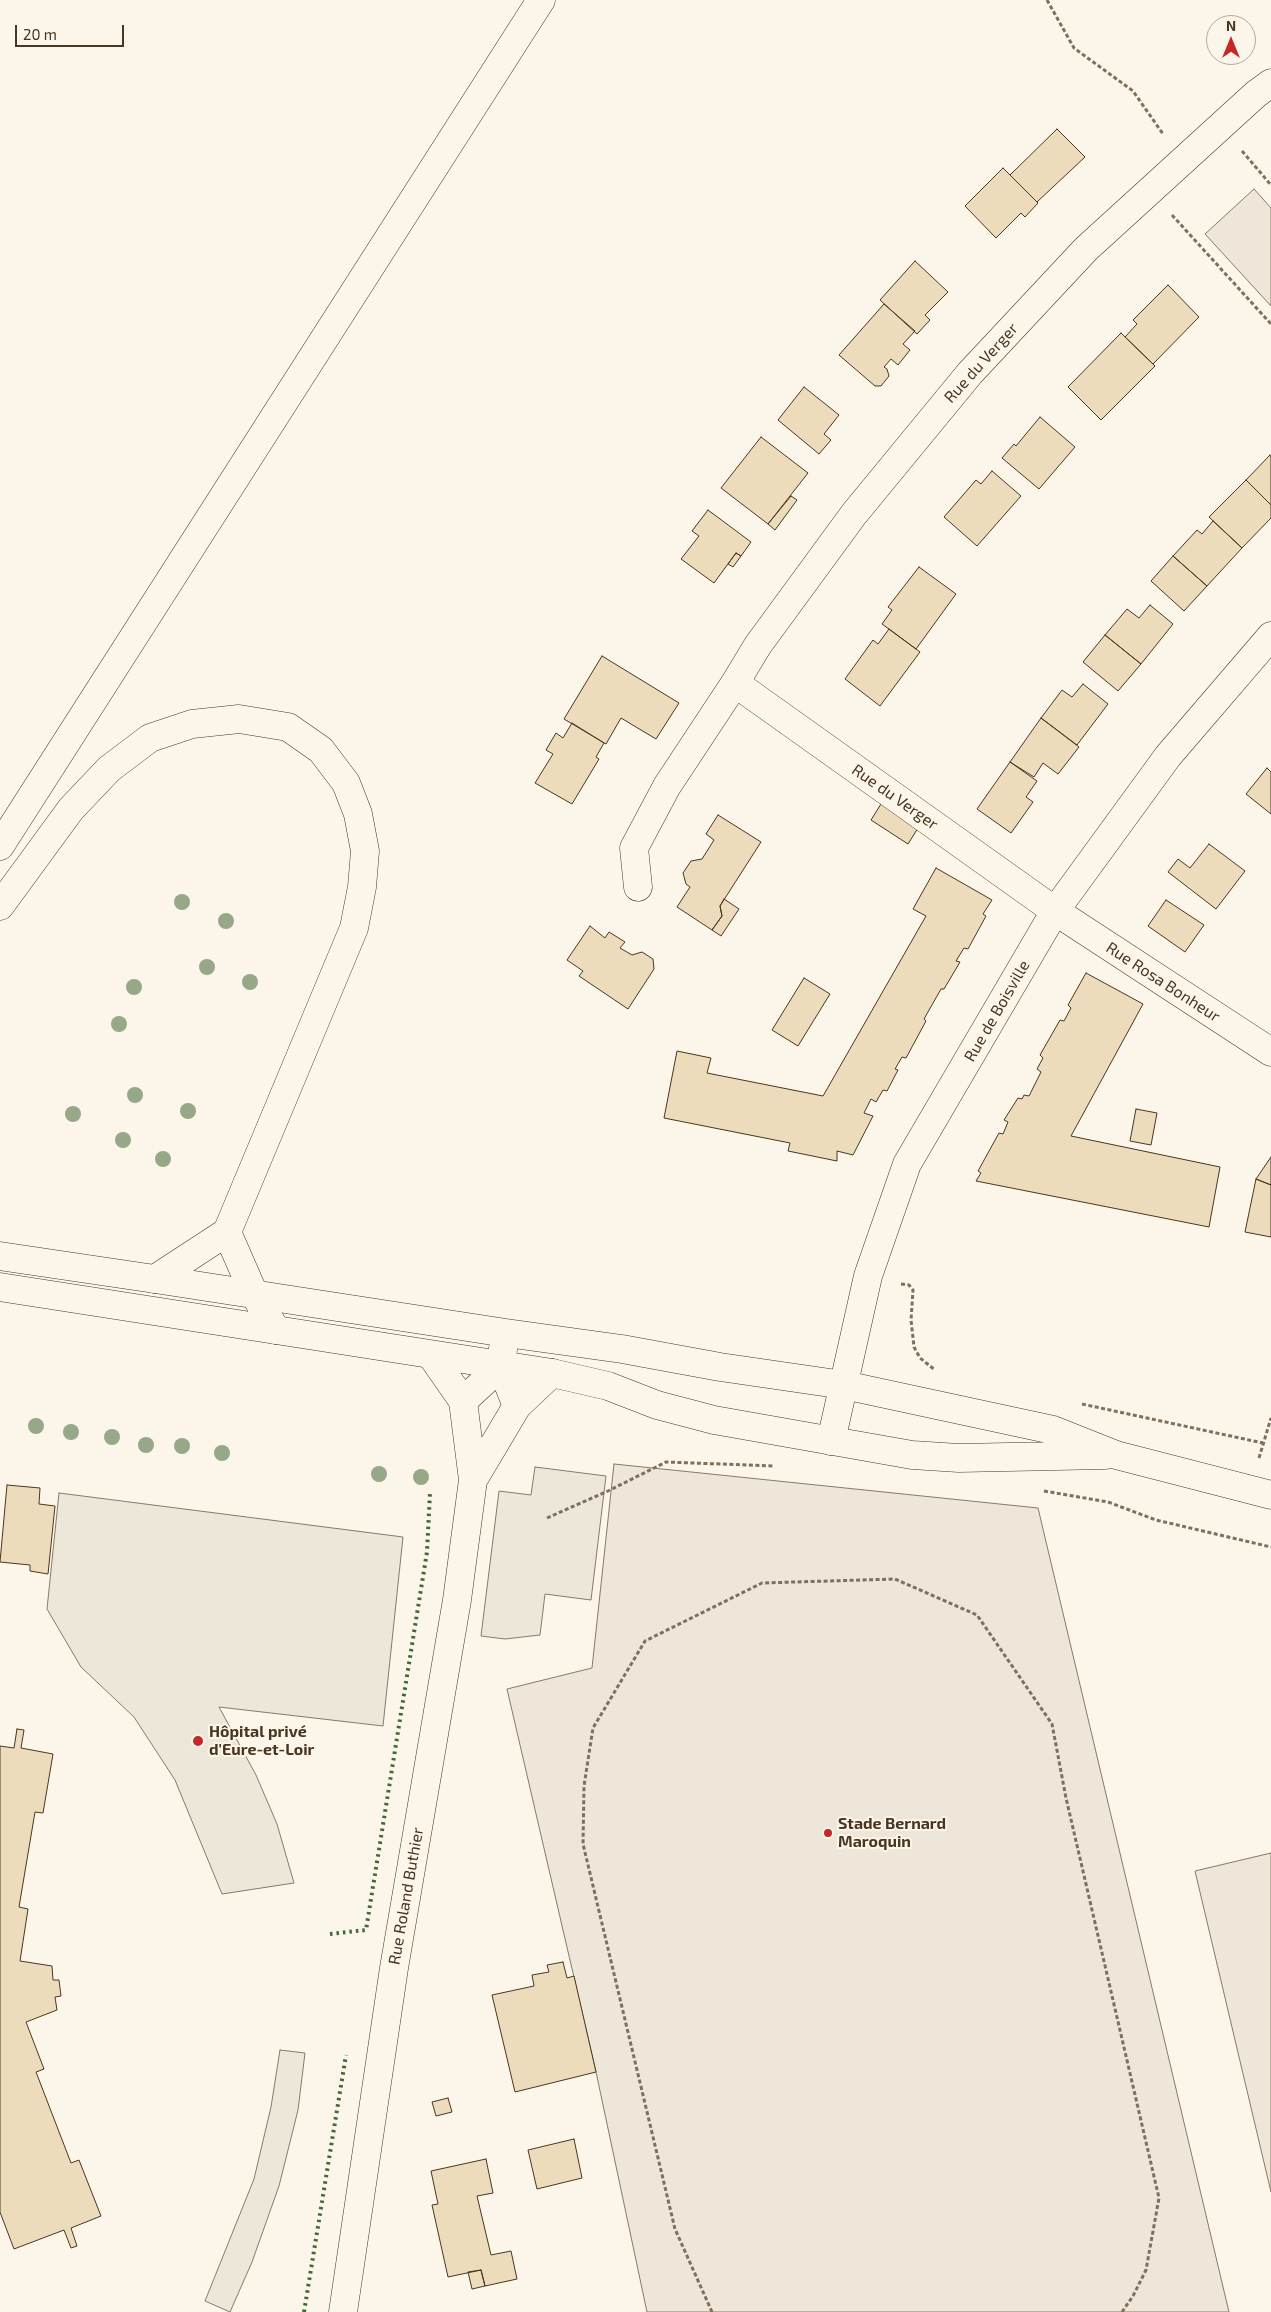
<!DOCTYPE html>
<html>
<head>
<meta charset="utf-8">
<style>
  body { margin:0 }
  #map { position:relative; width:1271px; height:2312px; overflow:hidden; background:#fbf6e9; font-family:"Exo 2",sans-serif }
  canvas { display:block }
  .north { position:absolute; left:1206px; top:15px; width:50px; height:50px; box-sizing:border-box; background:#fbf6e9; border:1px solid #b4a999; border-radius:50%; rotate:0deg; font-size:14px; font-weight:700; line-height:20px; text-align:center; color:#4a3520 }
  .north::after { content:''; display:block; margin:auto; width:18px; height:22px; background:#c62828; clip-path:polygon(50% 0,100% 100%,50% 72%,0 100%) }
  .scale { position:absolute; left:15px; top:25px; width:109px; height:22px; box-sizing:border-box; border:2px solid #4a3520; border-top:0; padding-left:6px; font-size:15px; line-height:18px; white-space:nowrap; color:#4a3520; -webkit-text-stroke:4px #fbf6e9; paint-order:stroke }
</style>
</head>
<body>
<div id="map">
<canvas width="1271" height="2312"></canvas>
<div class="north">N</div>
<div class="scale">20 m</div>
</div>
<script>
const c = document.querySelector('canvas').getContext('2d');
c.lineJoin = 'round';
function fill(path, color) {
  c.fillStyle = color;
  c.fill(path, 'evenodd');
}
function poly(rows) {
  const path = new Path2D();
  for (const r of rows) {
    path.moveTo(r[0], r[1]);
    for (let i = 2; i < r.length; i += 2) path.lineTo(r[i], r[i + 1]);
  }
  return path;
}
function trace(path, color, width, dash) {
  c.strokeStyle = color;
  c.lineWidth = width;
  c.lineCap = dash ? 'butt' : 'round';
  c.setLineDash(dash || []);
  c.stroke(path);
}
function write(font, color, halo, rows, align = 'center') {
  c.font = font + ' "Exo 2",sans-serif';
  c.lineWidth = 4;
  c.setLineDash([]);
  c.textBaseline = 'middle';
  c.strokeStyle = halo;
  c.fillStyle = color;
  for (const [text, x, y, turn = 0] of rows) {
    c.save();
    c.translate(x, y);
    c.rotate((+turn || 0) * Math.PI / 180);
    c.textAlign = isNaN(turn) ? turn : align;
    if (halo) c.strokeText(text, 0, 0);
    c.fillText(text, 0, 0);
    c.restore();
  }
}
const green = poly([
  [1254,189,1271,208,1271,306,1205,234,1254,189],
  [614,1464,1038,1508,1229,2312,647,2312,596,2072,507,1689,592,1668,614,1464],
  [1271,1853,1271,2192,1195,1871,1271,1853]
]);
fill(green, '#ede6d9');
trace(green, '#887966', 1);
const parking = poly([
  [535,1467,606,1476,591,1600,545,1594,540,1635,505,1639,481,1636,499,1491,531,1495,535,1467],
  [59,1493,403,1537,383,1726,219,1707,256,1775,277,1824,294,1883,222,1894,175,1780,134,1717,81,1667,47,1609,59,1493],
  [280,2050,305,2053,298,2110,279,2186,252,2262,230,2312,205,2301,254,2179,271,2107,280,2050]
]);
fill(parking, '#ede7d9');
trace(parking, '#887966', 1);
const building = poly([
  [1057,129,1085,157,1037,202,1010,175,1057,129],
  [1003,168,1038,203,1025,217,1021,213,996,238,965,206,1003,168],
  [915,261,948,292,925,315,930,320,917,334,880,300,915,261],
  [1168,285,1199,317,1153,364,1125,337,1137,324,1133,320,1168,285],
  [884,304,915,331,903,344,910,350,898,365,891,359,884,367,887,369,889,376,881,386,875,386,839,355,884,304],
  [1121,333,1155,366,1101,420,1068,387,1121,333],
  [804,387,839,415,824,434,831,440,819,454,778,420,804,387],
  [1040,417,1075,447,1039,489,1002,458,1014,444,1016,446,1040,417],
  [761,437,808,473,768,524,721,488,761,437],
  [1270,455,1271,457,1271,505,1246,480,1270,455],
  [992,471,1021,496,977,546,944,517,976,480,981,484,992,471],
  [1246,480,1271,505,1271,518,1242,548,1209,517,1246,480],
  [791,496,797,500,775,530,768,524,791,496],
  [708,510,751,542,741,556,736,553,714,583,681,559,699,536,692,531,708,510],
  [1213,521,1242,548,1207,586,1173,556,1197,530,1202,534,1213,521],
  [736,553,741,556,733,567,728,564,736,553],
  [1173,556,1207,586,1184,611,1151,581,1173,556],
  [919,567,956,594,916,649,882,624,892,610,888,607,919,567],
  [1150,605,1173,624,1141,664,1105,635,1127,609,1139,618,1150,605],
  [889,629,920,652,880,706,845,679,873,640,878,644,889,629],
  [1105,635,1141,664,1118,691,1083,662,1105,635],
  [602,656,679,703,656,739,621,718,606,744,564,719,602,656],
  [1083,684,1108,704,1077,745,1041,718,1062,690,1072,697,1083,684],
  [1041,718,1079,747,1058,774,1043,763,1034,777,1010,762,1041,718],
  [572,723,604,743,596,757,599,759,572,804,535,783,553,754,546,750,556,733,563,738,572,723],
  [1010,762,1037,781,1026,797,1033,802,1011,833,977,809,1010,762],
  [1267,768,1271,772,1271,814,1246,794,1267,768],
  [881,804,918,828,908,844,871,820,881,804],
  [718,815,761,842,720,906,722,916,712,930,677,907,690,887,686,884,683,873,691,861,702,859,714,840,706,834,718,815],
  [1209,844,1245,871,1216,909,1168,872,1178,859,1190,868,1209,844],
  [936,868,992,900,983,914,986,916,968,949,964,948,956,961,960,962,944,989,941,989,924,1019,926,1021,906,1058,902,1057,895,1069,898,1070,887,1091,883,1090,876,1102,871,1099,864,1113,873,1116,853,1155,837,1151,837,1161,788,1151,790,1143,664,1118,677,1051,711,1058,707,1073,823,1096,926,916,913,909,936,868],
  [724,899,739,909,721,936,712,930,722,916,720,906,724,899],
  [1166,900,1204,925,1185,952,1148,926,1166,900],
  [590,926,605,938,609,932,625,942,620,948,632,955,642,952,653,959,654,969,628,1009,579,976,583,971,567,960,590,926],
  [1086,973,1143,1004,1071,1136,1220,1167,1209,1227,976,1181,981,1173,978,1171,999,1133,1003,1134,1008,1122,1004,1120,1018,1098,1022,1099,1024,1095,1029,1096,1041,1072,1037,1069,1043,1058,1040,1055,1060,1020,1064,1021,1071,1008,1068,1005,1086,973],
  [804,978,830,994,798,1046,772,1030,804,978],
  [1136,1109,1157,1113,1151,1145,1130,1141,1136,1109],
  [1271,1157,1271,1185,1256,1179,1271,1157],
  [1256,1179,1271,1185,1271,1237,1245,1232,1256,1179],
  [7,1485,40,1488,39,1504,55,1506,48,1574,30,1571,30,1565,0,1562,7,1485],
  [17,1729,24,1730,21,1748,53,1754,43,1813,35,1812,19,1907,28,1909,20,1961,52,1966,53,1980,59,1980,61,1996,55,1997,57,2010,26,2022,44,2069,36,2072,71,2163,79,2160,101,2216,71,2228,77,2246,71,2248,64,2230,14,2249,0,2212,0,1746,14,1748,17,1729],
  [563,1962,567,1978,574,1976,596,2072,515,2092,492,1995,534,1986,532,1975,549,1972,547,1965,563,1962],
  [448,2098,452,2112,436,2116,432,2102,448,2098],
  [574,2139,582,2178,537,2189,528,2150,574,2139],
  [486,2159,493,2193,477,2196,491,2255,511,2251,517,2279,485,2286,481,2270,448,2277,432,2205,438,2204,431,2171,486,2159],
  [481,2270,485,2286,472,2289,468,2272,481,2270]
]);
fill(building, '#ecdcbc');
trace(building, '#4a3520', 1);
const minor = poly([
  [735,683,1055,911,1271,1052],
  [638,887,634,848,667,786,735,683,758,645,854,514,970,373,1086,249,1256,94,1271,83],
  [431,1355,463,1401],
  [517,1406,552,1373],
  [831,1441,868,1276,907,1164,1055,911,1168,756,1271,636],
  [473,1480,517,1406,501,1366,503,1349],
  [343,2312,394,1968,457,1600,473,1480,463,1401,501,1366]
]);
const secondary = poly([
  [155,1279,506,1333,622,1349,720,1367,844,1385,1053,1430,1116,1455,1271,1495],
  [276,1330,552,1373,608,1386,657,1405,714,1420,912,1455,959,1458,1105,1455]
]);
const primary = poly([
  [0,846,541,0],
  [0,906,71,809,109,769,150,738,192,724,239,719,288,727,321,750,346,783,358,814,365,851,362,887,354,928,227,1232,155,1279,0,1256],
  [227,1232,254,1294,276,1330],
  [0,1287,276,1330]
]);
trace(minor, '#4a3520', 29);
trace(secondary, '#4a3520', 29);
trace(primary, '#4a3520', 29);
trace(poly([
  [1047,0,1074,48,1133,91,1163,134],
  [1242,151,1271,185],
  [1172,215,1271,324],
  [901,1284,909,1285,913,1290,911,1320,914,1347,920,1358,935,1370],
  [1082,1404,1263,1443],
  [1259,1458,1271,1418],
  [1044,1491,1108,1502,1156,1520,1271,1547],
  [547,1518,608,1491,666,1462,774,1466],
  [712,2312,675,2229,583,1844,584,1786,593,1728,645,1641,762,1583,895,1579,977,1615,1052,1724,1066,1798,1159,2198,1146,2270,1133,2296,1122,2312]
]), '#7f6f5c', 3, [4, 2.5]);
trace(minor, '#fbf6e9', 28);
trace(secondary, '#fbf6e9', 28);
trace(primary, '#fbf6e9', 28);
trace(poly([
  [330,1934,366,1930,427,1552,430,1493],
  [304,2312,346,2055]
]), '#436837', 4, [2.5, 4]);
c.fillStyle = '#96a887';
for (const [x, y] of [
  [182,902],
  [226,921],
  [207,967],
  [250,982],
  [134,987],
  [119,1024],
  [135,1095],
  [188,1111],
  [73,1114],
  [123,1140],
  [163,1159],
  [36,1426],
  [71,1432],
  [112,1437],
  [146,1445],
  [182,1446],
  [222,1453],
  [379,1474],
  [421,1477]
]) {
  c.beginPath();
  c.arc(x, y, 8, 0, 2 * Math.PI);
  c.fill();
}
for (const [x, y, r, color] of [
  [198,1741,6,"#c62828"],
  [828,1833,5,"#c62828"]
]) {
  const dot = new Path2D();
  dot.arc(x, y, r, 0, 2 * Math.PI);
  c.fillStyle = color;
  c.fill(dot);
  trace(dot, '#fbf6e9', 2);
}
write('16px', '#4a3520', '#fbf6e9', [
  ["Rue du Verger",981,363,-48],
  ["Rue du Verger",895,797,35],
  ["Rue Rosa Bonheur",1163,982,33],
  ["Rue de Boisville",997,1011,-60],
  ["Rue Roland Buthier",406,1896,-80]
]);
write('bold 16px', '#4a3520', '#fbf6e9', [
  ["Hôpital privé",209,1732],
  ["d'Eure-et-Loir",209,1750],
  ["Stade Bernard",838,1824],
  ["Maroquin",838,1842]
], 'left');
</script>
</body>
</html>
